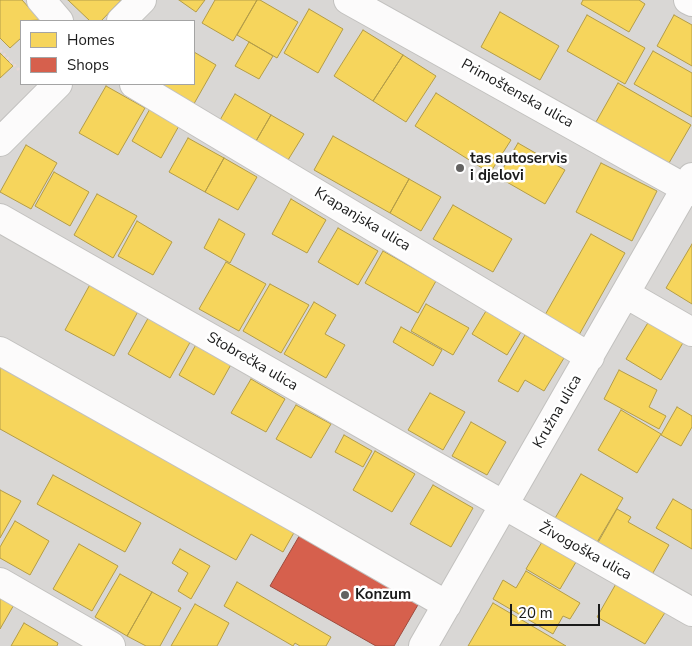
<!DOCTYPE html>
<html>
<head>
<meta charset="utf-8">
<style>
  body { margin:0 }
  #map { position:relative; width:692px; height:646px; overflow:hidden; background:#eae7e3; font-family:"Nunito Sans",sans-serif }
  canvas { display:block }
  .legend { position:absolute; left:20px; top:20px; width:175px; height:65px; box-sizing:border-box; background:#fff; border:1px solid #a4a4a4; margin:0; padding:6px 9px; list-style:none; font-size:15px; color:#1b1b1b }
  .legend li { display:flex; align-items:center; gap:10px; height:25px }
  .legend b { width:25px; border:1px solid #a4a4a4 }
  .scale { position:absolute; left:510px; top:604px; width:90px; height:22px; box-sizing:border-box; border:2px solid #1b1b1b; border-top:0; padding-left:6px; font-size:15px; line-height:18px; white-space:nowrap; color:#1b1b1b; -webkit-text-stroke:4px #fff; paint-order:stroke }
</style>
</head>
<body>
<div id="map">
<canvas width="692" height="646"></canvas>
<ul class="legend">
<li><b style="height:14px;background:#f6d55c"></b>Homes</li>
<li><b style="height:14px;background:#d6604d"></b>Shops</li>
</ul>
<div class="scale">20 m</div>
</div>
<script>
const c = document.querySelector('canvas').getContext('2d');
c.lineJoin = 'round';
function fill(path, color) {
  c.fillStyle = color;
  c.fill(path, 'evenodd');
}
function poly(rows) {
  const path = new Path2D();
  for (const r of rows) {
    path.moveTo(r[0], r[1]);
    for (let i = 2; i < r.length; i += 2) path.lineTo(r[i], r[i + 1]);
  }
  return path;
}
function trace(path, color, width, dash) {
  c.strokeStyle = color;
  c.lineWidth = width;
  c.lineCap = dash ? 'butt' : 'round';
  c.setLineDash(dash || []);
  c.stroke(path);
}
function write(font, color, halo, rows, align = 'center') {
  c.font = font + ' "Nunito Sans",sans-serif';
  c.lineWidth = 5;
  c.setLineDash([]);
  c.textBaseline = 'middle';
  c.strokeStyle = halo;
  c.fillStyle = color;
  for (const [text, x, y, turn = 0] of rows) {
    c.save();
    c.translate(x, y);
    c.rotate((+turn || 0) * Math.PI / 180);
    c.textAlign = isNaN(turn) ? turn : align;
    if (halo) c.strokeText(text, 0, 0);
    c.fillText(text, 0, 0);
    c.restore();
  }
}
fill(poly([
  [0,0,692,0,692,646,0,646],
  [21,21,194,21,194,84,21,84]
]), '#d9d7d5');
const homes = poly([
  [0,0,22,0,40,20,21,21,21,38,10,48,0,38,0,0],
  [68,0,121,0,101,21,90,21,68,0],
  [179,0,205,0,196,12,179,0],
  [215,0,257,0,233,41,202,23,215,0],
  [257,0,260,0,298,22,277,58,237,35,257,0],
  [583,0,639,0,645,4,629,32,581,4,583,0],
  [309,9,343,29,318,73,284,53,309,9],
  [500,12,559,46,540,80,481,47,500,12],
  [587,15,645,48,625,84,567,51,587,15],
  [674,15,692,25,692,66,657,46,674,15],
  [363,30,403,55,373,101,334,76,363,30],
  [249,42,273,56,259,79,235,66,249,42],
  [653,51,692,73,692,117,634,84,653,51],
  [194,52,216,65,191,109,160,84,194,84,194,52],
  [0,53,13,66,0,78,0,53],
  [403,55,436,76,406,122,373,101,403,55],
  [618,83,691,125,669,163,596,122,618,83],
  [106,86,145,108,118,155,79,133,106,86],
  [436,93,511,140,490,173,415,126,436,93],
  [235,94,271,115,256,141,220,120,235,94],
  [151,107,180,124,161,158,132,141,151,107],
  [271,115,304,134,288,160,256,141,271,115],
  [333,136,409,179,390,213,314,170,333,136],
  [188,138,224,158,205,192,169,172,188,138],
  [518,143,565,170,545,204,498,177,518,143],
  [26,145,57,163,31,209,0,192,26,145],
  [224,158,257,177,238,210,205,192,224,158],
  [601,163,657,191,632,241,576,212,601,163],
  [54,172,89,192,70,226,35,206,54,172],
  [409,179,441,197,421,231,390,213,409,179],
  [97,194,137,216,113,258,74,235,97,194],
  [291,199,326,220,307,253,272,234,291,199],
  [453,205,512,239,493,272,433,239,453,205],
  [219,219,245,234,230,263,204,248,219,219],
  [137,221,172,242,153,275,118,256,137,221],
  [338,228,378,251,358,285,318,262,338,228],
  [591,234,625,253,579,335,545,315,591,234],
  [692,244,692,304,666,288,692,244],
  [383,251,436,281,418,313,365,283,383,251],
  [226,262,266,284,239,331,199,309,226,262],
  [93,279,142,304,114,356,65,330,93,279],
  [270,284,309,305,281,353,243,331,270,284],
  [314,302,336,315,325,334,345,345,326,378,284,354,314,302],
  [426,304,469,328,453,355,411,331,426,304],
  [486,311,521,332,507,355,472,334,486,311],
  [151,313,193,337,170,378,128,354,151,313],
  [649,321,684,341,661,380,626,359,649,321],
  [401,327,442,350,433,366,393,342,401,327],
  [525,335,564,358,544,391,525,380,518,392,498,381,525,335],
  [198,341,233,361,214,395,179,375,198,341],
  [0,356,300,522,283,552,251,534,236,560,0,429,0,356],
  [619,370,657,390,649,407,666,416,659,429,604,399,619,370],
  [251,379,285,399,266,432,231,413,251,379],
  [430,393,465,412,443,450,408,430,430,393],
  [296,405,331,424,311,458,276,439,296,405],
  [677,407,692,416,692,427,681,446,661,435,677,407],
  [621,410,661,434,637,473,598,450,621,410],
  [471,422,506,442,487,475,452,456,471,422],
  [344,435,372,451,363,467,335,452,344,435],
  [375,451,415,474,392,512,353,490,375,451],
  [581,474,623,498,596,544,554,520,581,474],
  [53,475,141,523,125,552,37,504,53,475],
  [433,485,473,508,451,547,410,524,433,485],
  [0,490,21,501,0,538,0,490],
  [673,499,692,510,692,549,656,528,673,499],
  [617,509,631,517,628,522,669,545,650,578,596,546,617,509],
  [15,521,49,541,30,575,0,558,0,547,15,521],
  [545,537,579,557,560,589,526,569,545,537],
  [79,544,118,566,92,611,53,589,79,544],
  [180,549,210,566,191,599,178,591,188,573,172,563,180,549],
  [526,571,580,603,570,619,563,616,553,634,493,599,503,580,516,588,526,571],
  [120,574,152,592,127,636,95,617,120,574],
  [237,582,331,637,326,646,300,646,295,643,293,646,224,606,237,582],
  [617,582,666,611,645,644,597,617,617,582],
  [152,592,181,608,160,646,146,646,127,636,152,592],
  [0,594,15,603,0,629,0,594],
  [493,603,566,646,468,646,493,603],
  [195,604,229,623,217,646,171,646,195,604],
  [24,623,58,643,57,646,11,646,24,623]
]);
fill(homes, '#f6d55c');
trace(homes, '#b49d48', 1);
const shops = poly([
  [301,533,419,603,394,646,376,646,270,586,301,533]
]);
fill(shops, '#d6604d');
trace(shops, '#9e4b3e', 1);
const minor = poly([
  [41,0,59,21],
  [348,0,692,192],
  [688,0,692,2],
  [121,21,142,0],
  [134,84,590,357],
  [0,142,58,84],
  [0,218,692,612],
  [626,294,692,332],
  [0,351,305,523,447,605],
  [0,582,111,646],
  [423,646,692,177]
]);
trace(minor, '#c2c1bf', 30);
trace(poly([
  [0,50,21,72]
]), '#ead8d7', 3, [2.5, 2.5]);
trace(minor, '#fcfbfb', 28);
for (const [x, y, r, color] of [
  [460,168,5,"#636261"],
  [345,595,5,"#636261"]
]) {
  const dot = new Path2D();
  dot.arc(x, y, r, 0, 2 * Math.PI);
  c.fillStyle = color;
  c.fill(dot);
  trace(dot, '#fff', 2);
}
write('15px', '#1b1b1b', '#fff', [
  ["Primoštenska ulica",517,94,29],
  ["Krapanjska ulica",362,220,31],
  ["Stobrečka ulica",252,362,30],
  ["Kružna ulica",558,412,-60],
  ["Živogoška ulica",585,552,29]
]);
write('bold 15px', '#1b1b1b', '#fff', [
  ["tas autoservis",470,159],
  ["i djelovi",470,176],
  ["Konzum",355,595]
], 'left');
</script>
</body>
</html>
